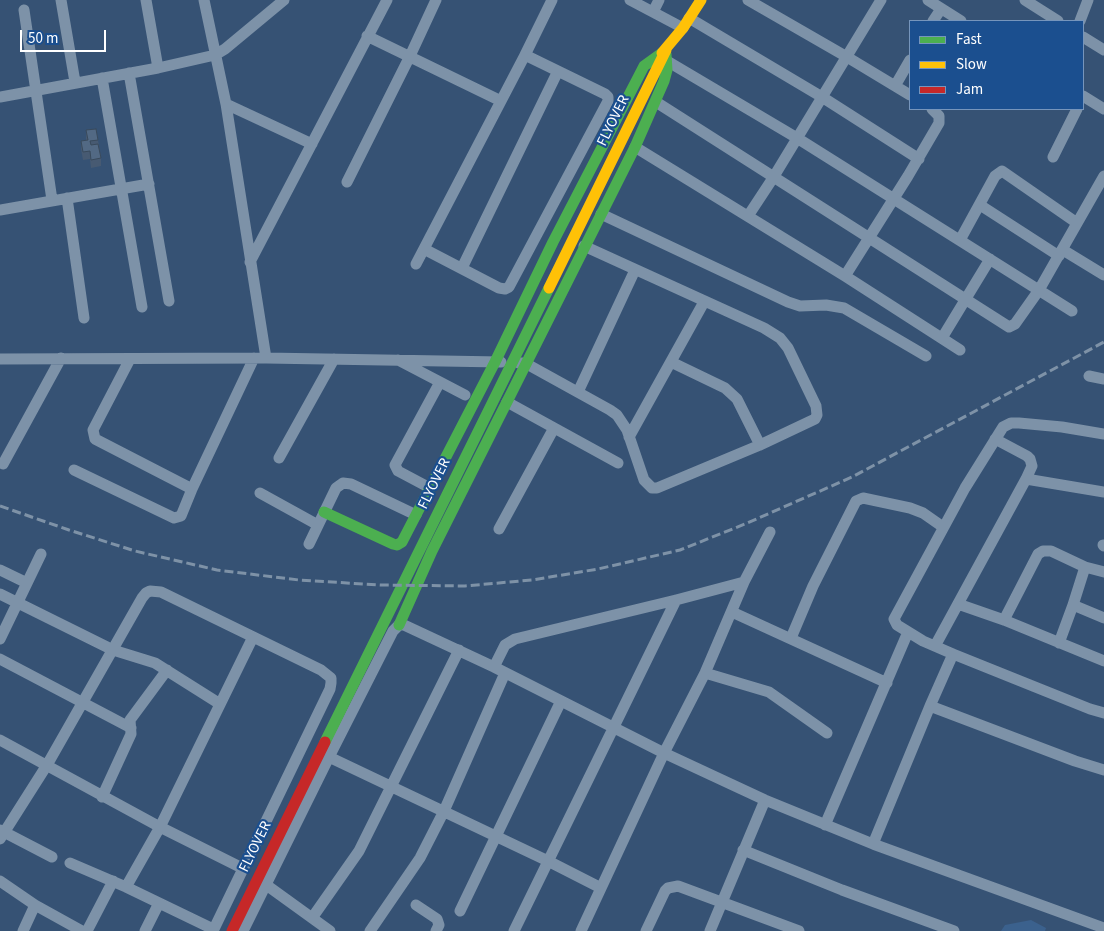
<!DOCTYPE html>
<html>
<head>
<meta charset="utf-8">
<style>
  body { margin:0 }
  #map { position:relative; width:1104px; height:931px; overflow:hidden; background:#365274; font-family:"Source Sans 3",sans-serif }
  canvas { display:block }
  .legend { position:absolute; left:909px; top:20px; width:175px; height:90px; box-sizing:border-box; background:#1b4f8f; border:1px solid #7695bc; margin:0; padding:6px 9px; list-style:none; font-size:15px; color:#fff }
  .legend li { display:flex; align-items:center; gap:10px; height:25px }
  .legend b { width:25px; border:1px solid #7695bc }
  .scale { position:absolute; left:20px; top:30px; width:86px; height:22px; box-sizing:border-box; border:2px solid #fff; border-top:0; padding-left:6px; font-size:15px; line-height:18px; white-space:nowrap; color:#fff; -webkit-text-stroke:4px #1b4f8f; paint-order:stroke }
</style>
</head>
<body>
<div id="map">
<canvas width="1104" height="931"></canvas>
<ul class="legend">
<li><b style="height:6px;background:#4caf50"></b>Fast</li>
<li><b style="height:6px;background:#ffc107"></b>Slow</li>
<li><b style="height:6px;background:#c62828"></b>Jam</li>
</ul>
<div class="scale">50 m</div>
</div>
<script>
const c = document.querySelector('canvas').getContext('2d');
c.lineJoin = 'round';
function fill(path, color) {
  c.fillStyle = color;
  c.fill(path, 'evenodd');
}
function poly(rows) {
  const path = new Path2D();
  for (const r of rows) {
    path.moveTo(r[0], r[1]);
    for (let i = 2; i < r.length; i += 2) path.lineTo(r[i], r[i + 1]);
  }
  return path;
}
function trace(path, color, width, dash) {
  c.strokeStyle = color;
  c.lineWidth = width;
  c.lineCap = dash ? 'butt' : 'round';
  c.setLineDash(dash || []);
  c.stroke(path);
}
function write(font, color, halo, rows, align = 'center') {
  c.font = font + ' "Source Sans 3",sans-serif';
  c.lineWidth = 4.5;
  c.setLineDash([]);
  c.textBaseline = 'middle';
  c.strokeStyle = halo;
  c.fillStyle = color;
  for (const [text, x, y, turn = 0] of rows) {
    c.save();
    c.translate(x, y);
    c.rotate((+turn || 0) * Math.PI / 180);
    c.textAlign = isNaN(turn) ? turn : align;
    if (halo) c.strokeText(text, 0, 0);
    c.fillText(text, 0, 0);
    c.restore();
  }
}
fill(poly([
  [1031,920,1046,928,1045,931,1001,931,1005,925]
]), '#3b618d');
trace(poly([
  [61,0,75,82],
  [146,0,158,68],
  [204,0,226,104,266,358],
  [630,0,683,28],
  [748,0,847,57,910,95],
  [928,0,961,21],
  [1025,0,1058,21],
  [24,10,52,200],
  [653,12,659,0],
  [689,18,822,97,919,159],
  [933,21,941,9],
  [1080,21,1088,0],
  [367,36,501,101],
  [1083,37,1104,50],
  [667,61,797,138,1072,311],
  [129,73,169,301],
  [102,78,142,307],
  [895,86,910,60],
  [1083,96,1104,109],
  [0,97,158,68,215,55,225,49,284,0],
  [656,102,1009,327,1015,324,1039,290,1104,176],
  [226,104,312,144],
  [635,147,845,276,960,350],
  [1053,157,1077,109],
  [347,182,410,56,436,0],
  [67,198,84,318],
  [980,205,1059,256],
  [0,210,149,184],
  [601,214,788,302,800,306,826,305,844,308,926,356],
  [748,216,773,178,881,0],
  [960,240,995,176,1002,171,1077,223],
  [424,249,499,288,505,289,509,287,608,101,608,97,605,94,525,55],
  [1063,250,1104,275],
  [250,262,387,0],
  [416,264,525,55,552,0],
  [462,268,558,71],
  [845,276,908,176,939,123,939,116,932,109],
  [942,338,990,259],
  [0,359,266,358,501,362],
  [130,359,93,430,95,439,192,489],
  [398,360,465,395],
  [671,362,725,388,737,399,760,445],
  [519,363,525,363,610,410,617,415,627,430,644,480,652,488,657,488,760,445,815,419,817,415,816,406,788,348,780,338,764,328,584,246],
  [1089,376,1104,379],
  [578,392,635,270],
  [507,402,618,463],
  [1104,434,1062,427,1019,423,1011,423,1003,427,965,488,894,619,897,625,923,641,953,654,1090,709,1104,713],
  [629,437,704,302],
  [279,458,334,359],
  [3,464,61,358],
  [74,470,174,518,181,516,192,489,254,358],
  [1026,479,1104,492],
  [430,488,398,471,395,465,440,382],
  [260,493,318,525],
  [499,529,554,428],
  [309,544,336,488,343,483,351,484,416,515],
  [1103,545,1104,546],
  [0,570,27,583],
  [0,594,113,650,155,663,220,704],
  [958,604,1004,620,1104,661],
  [1073,605,1104,618],
  [732,612,887,683],
  [1004,620,1038,554,1043,551,1051,551,1085,567,1104,572],
  [791,638,813,586,856,501,863,498,910,508,923,513,943,527],
  [0,639,41,554],
  [1059,643,1073,605,1085,567],
  [935,646,1026,479,1032,466,1030,459,1027,456,995,439],
  [0,659,131,728],
  [494,667,505,645,515,639,676,600,744,582],
  [705,673,769,692,827,733],
  [930,706,1075,761,1104,770],
  [0,740,160,827,242,868],
  [329,757,548,861,601,888],
  [102,797,131,734,130,720,167,670],
  [825,825,908,632],
  [0,830,52,857],
  [0,839,47,765,142,598,146,593,150,591,161,592,321,670,331,678,331,683,330,689,213,931],
  [873,844,930,706,953,654],
  [743,850,842,890,954,931],
  [70,863,126,887,213,929],
  [0,881,35,905,82,931],
  [265,884,330,931],
  [126,887,160,827,253,637],
  [416,905,437,919,439,925,436,931],
  [460,911,561,701],
  [312,918,359,851,459,650],
  [23,931,35,905],
  [87,931,113,881],
  [145,931,159,903],
  [243,931,329,757,393,631,399,625,404,625,494,667,664,753,765,800,873,844,1104,928],
  [370,931,420,858,444,811,505,673],
  [514,931,676,600],
  [581,931,664,753,705,673,744,582,770,532],
  [646,931,665,891,668,888,678,886,799,931],
  [710,931,765,800]
]), '#7d92a8', 11);
trace(poly([
  [324,512,393,544,397,545,402,542,495,362,553,242,644,66,662,53],
  [399,625,432,551,635,147,664,81,667,70,666,54],
  [325,742,549,288]
]), '#4caf50', 11);
trace(poly([
  [662,53,683,28,701,0],
  [549,288,666,50]
]), '#ffc107', 11);
trace(poly([
  [232,931,325,742]
]), '#c62828', 11);
trace(poly([
  [0,506,69,530,135,551,217,570,299,580,380,585,465,586,532,580,598,569,680,550,745,524,852,477,1104,342]
]), '#7e92a7', 3, [9, 4]);
fill(poly([
  [86,130,98,140,101,158,101,166,91,168,90,159,83,160,81,149,81,141,86,140]
]), '#475a72');
const building = poly([
  [96,129,98,140,90,141,91,145,98,144,101,158,91,160,90,151,83,152,81,141,88,140,86,130,96,129]
]);
fill(building, '#526984');
trace(building, '#394a5c', 1);
write('15px', '#fff', '#1b4f8f', [
  ["FLYOVER",614,121,-64],
  ["FLYOVER",435,484,-64],
  ["FLYOVER",256,847,-64]
]);
</script>
</body>
</html>
